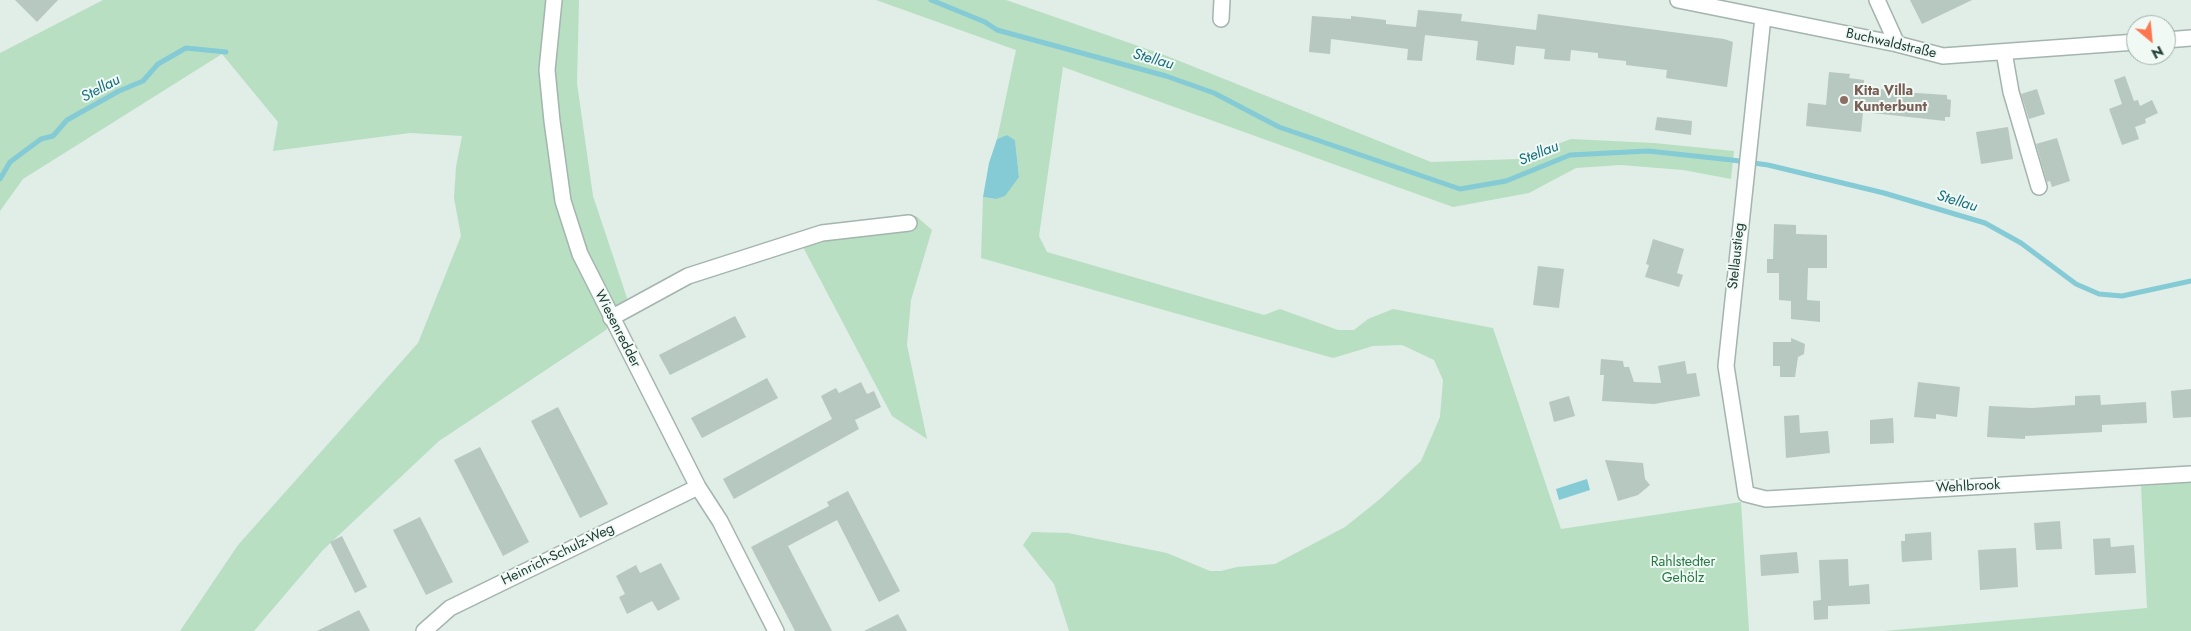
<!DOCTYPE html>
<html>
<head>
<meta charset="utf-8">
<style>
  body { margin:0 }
  #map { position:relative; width:2191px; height:631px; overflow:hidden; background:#e1ede7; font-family:Jost,sans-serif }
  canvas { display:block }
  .north { position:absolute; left:2126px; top:15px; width:50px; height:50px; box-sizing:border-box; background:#f1f9f5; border:1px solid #9daea9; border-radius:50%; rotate:152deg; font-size:14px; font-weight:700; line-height:20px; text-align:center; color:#203e36 }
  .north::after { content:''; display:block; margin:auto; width:18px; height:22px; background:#fc774f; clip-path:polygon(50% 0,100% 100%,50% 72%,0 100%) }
</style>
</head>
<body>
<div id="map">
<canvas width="2191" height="631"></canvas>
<div class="north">N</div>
</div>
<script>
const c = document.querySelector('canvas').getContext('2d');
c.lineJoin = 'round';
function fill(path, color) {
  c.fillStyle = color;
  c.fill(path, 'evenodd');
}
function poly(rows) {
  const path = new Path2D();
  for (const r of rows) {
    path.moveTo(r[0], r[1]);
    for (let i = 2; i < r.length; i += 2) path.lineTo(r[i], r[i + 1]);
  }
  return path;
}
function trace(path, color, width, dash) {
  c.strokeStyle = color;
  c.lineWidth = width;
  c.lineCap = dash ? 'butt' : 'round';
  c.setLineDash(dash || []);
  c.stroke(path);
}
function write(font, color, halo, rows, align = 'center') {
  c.font = font + ' Jost,sans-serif';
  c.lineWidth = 4;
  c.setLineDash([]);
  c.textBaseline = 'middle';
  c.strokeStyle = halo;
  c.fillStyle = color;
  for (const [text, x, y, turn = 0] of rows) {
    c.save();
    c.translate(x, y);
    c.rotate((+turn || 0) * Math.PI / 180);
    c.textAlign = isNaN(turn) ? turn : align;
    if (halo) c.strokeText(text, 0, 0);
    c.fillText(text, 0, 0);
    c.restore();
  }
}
fill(poly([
  [103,0,579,0,577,83,593,196,628,301,606,330,439,441,323,550,254,631,180,631,238,545,418,343,461,236,454,198,456,167,462,136,410,133,273,151,278,122,222,54,23,179,0,211,0,53],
  [876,0,1006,0,1167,56,1431,162,1518,159,1571,139,1654,143,1734,151,1731,179,1683,170,1621,165,1576,168,1529,193,1453,207,1063,67,1039,236,1047,252,1264,315,1280,309,1338,330,1354,330,1368,319,1393,309,1493,328,1561,529,1741,502,1749,631,1069,631,1054,584,1023,545,1032,532,1068,533,1167,553,1210,571,1221,571,1237,567,1275,564,1345,527,1380,499,1421,461,1440,417,1443,380,1434,360,1402,345,1373,346,1333,358,981,258,983,197,996,199,1019,177,1015,140,1007,135,997,139,1016,50],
  [916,216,932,230,911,300,907,345,927,439,892,416,803,247,881,219],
  [2191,482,2191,631,1884,631,2147,608,2141,486]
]), '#b8dfc2');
fill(poly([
  [1007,135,1015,140,1019,177,1005,196,996,199,983,197,989,163,997,139],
  [1587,479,1590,490,1559,500,1556,489]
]), '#84cbd6');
trace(poly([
  [931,0,985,22,997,30,1166,76,1214,93,1279,127,1460,189,1506,181,1570,155,1648,151,1732,160,1768,165,1884,193,1985,223,2021,243,2076,284,2099,294,2122,296,2191,281],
  [0,179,10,162,41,139,53,136,67,120,119,91,143,81,158,64,186,48,226,52]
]), '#84cbd6', 5);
fill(poly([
  [15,0,58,0,37,22],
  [1910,0,1972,0,1922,24],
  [1418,10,1462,14,1461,21,1536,30,1538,14,1724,39,1733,42,1727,87,1666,78,1667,70,1626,65,1626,61,1598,58,1598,53,1571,50,1570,61,1544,59,1545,49,1516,46,1514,65,1476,60,1478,41,1425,35,1422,61,1407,60,1408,49,1331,39,1330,54,1309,52,1312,16,1351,19,1351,16,1386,20,1386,24,1416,27],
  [1829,72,1850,74,1849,78,1864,80,1864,84,1867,84,1867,87,1901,92,1947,95,1947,99,1951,100,1950,117,1945,117,1945,121,1863,112,1861,132,1806,126,1808,103,1826,105],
  [2125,76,2134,101,2138,100,2140,106,2152,100,2158,113,2145,119,2146,123,2135,127,2139,139,2122,145,2109,109,2122,104,2114,80],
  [2037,89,2045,114,2029,119,2021,94],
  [1657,117,1692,121,1691,135,1655,130],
  [2008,127,2013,159,1981,164,1976,132],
  [2057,138,2070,181,2052,187,2050,181,2047,182,2036,144],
  [1774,224,1796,225,1796,234,1827,235,1827,268,1808,268,1807,300,1820,301,1820,322,1791,319,1791,301,1779,300,1779,273,1767,273,1767,259,1773,259],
  [1653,239,1684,249,1677,273,1683,275,1679,287,1645,277,1649,265,1646,264],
  [1538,266,1564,269,1559,308,1533,305],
  [735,316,746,337,670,375,659,355],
  [1791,338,1805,344,1804,354,1798,357,1795,377,1780,377,1780,366,1773,366,1773,342,1791,342],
  [1601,359,1623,361,1624,367,1629,367,1634,382,1661,383,1658,366,1685,361,1687,374,1696,373,1700,396,1654,404,1602,401,1604,375,1600,375],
  [767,378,778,398,702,438,691,418],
  [861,382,867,394,874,391,881,407,855,420,859,429,734,499,723,479,832,419,821,396,836,388,839,393],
  [1918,382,1960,387,1957,417,1936,414,1936,419,1914,417],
  [2191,389,2191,417,2173,418,2171,391],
  [2100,395,2101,405,2146,402,2147,423,2102,425,2102,432,2025,436,2025,439,1987,437,1989,406,2032,408,2075,405,2075,396],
  [1569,396,1575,416,1554,422,1549,402],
  [558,407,608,504,580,518,531,421],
  [1799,415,1800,433,1828,431,1830,453,1786,458,1784,416],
  [1893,418,1894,443,1870,444,1870,420],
  [480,447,529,542,503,556,454,460],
  [1605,460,1643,463,1645,479,1650,485,1638,495,1618,501],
  [848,491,900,591,879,602,837,520,788,546,832,631,795,631,751,547,829,506,827,502],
  [420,517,453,582,426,595,393,530],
  [2060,521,2062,549,2036,550,2034,523],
  [1931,532,1932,560,1902,562,1901,541,1905,541,1905,534],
  [342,536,367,587,355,593,330,542],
  [2110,538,2111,547,2134,545,2136,573,2095,575,2093,539],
  [2016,548,2018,587,1980,590,1978,550],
  [1797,552,1799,573,1761,576,1760,555],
  [1848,559,1849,586,1869,584,1870,604,1828,606,1828,619,1814,620,1813,601,1821,600,1819,560],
  [661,563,680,599,658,611,652,601,627,614,619,597,625,594,616,576,636,565,640,573],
  [359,610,370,631,317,631],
  [898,614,907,631,864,631]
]), '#b6c8c0');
const minor = poly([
  [554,0,547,70,552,121,563,201,580,254,698,487,720,521,776,631],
  [1678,0,1897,44,1943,56,2136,42],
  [1877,0,1897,44],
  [1763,17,1726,366,1746,494,1766,499,2191,474],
  [1221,19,1222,0],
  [2166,40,2191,38],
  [2004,52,2011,92,2039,187],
  [611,318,688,276,822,233,909,223],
  [424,631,450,608,698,487]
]);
trace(minor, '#a3b5ae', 18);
trace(minor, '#fff', 15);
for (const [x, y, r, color] of [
  [1844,100,5,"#8d6e63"]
]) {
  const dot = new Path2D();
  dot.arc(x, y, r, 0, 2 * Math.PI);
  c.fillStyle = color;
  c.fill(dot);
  trace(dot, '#f1f9f5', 2);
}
write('14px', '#203e36', '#f1f9f5', [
  ["Buchwaldstraße",1891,44,13],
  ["Stellaustieg",1737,256,-84],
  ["Wiesenredder",617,329,63],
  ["Wehlbrook",1968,487,-3],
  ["Heinrich-Schulz-Weg",558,555,-26]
]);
write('bold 14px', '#785e54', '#f1f9f5', [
  ["Kita Villa",1854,92],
  ["Kunterbunt",1854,108]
], 'left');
write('14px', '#277845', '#f1f9f5', [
  ["Rahlstedter",1683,563],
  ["Gehölz",1683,579]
]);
write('italic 15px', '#156f7f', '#f1f9f5', [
  ["Stellau",1153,60,16],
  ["Stellau",101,89,-28],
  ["Stellau",1539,154,-22],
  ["Stellau",1957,202,17]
]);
</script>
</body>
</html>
